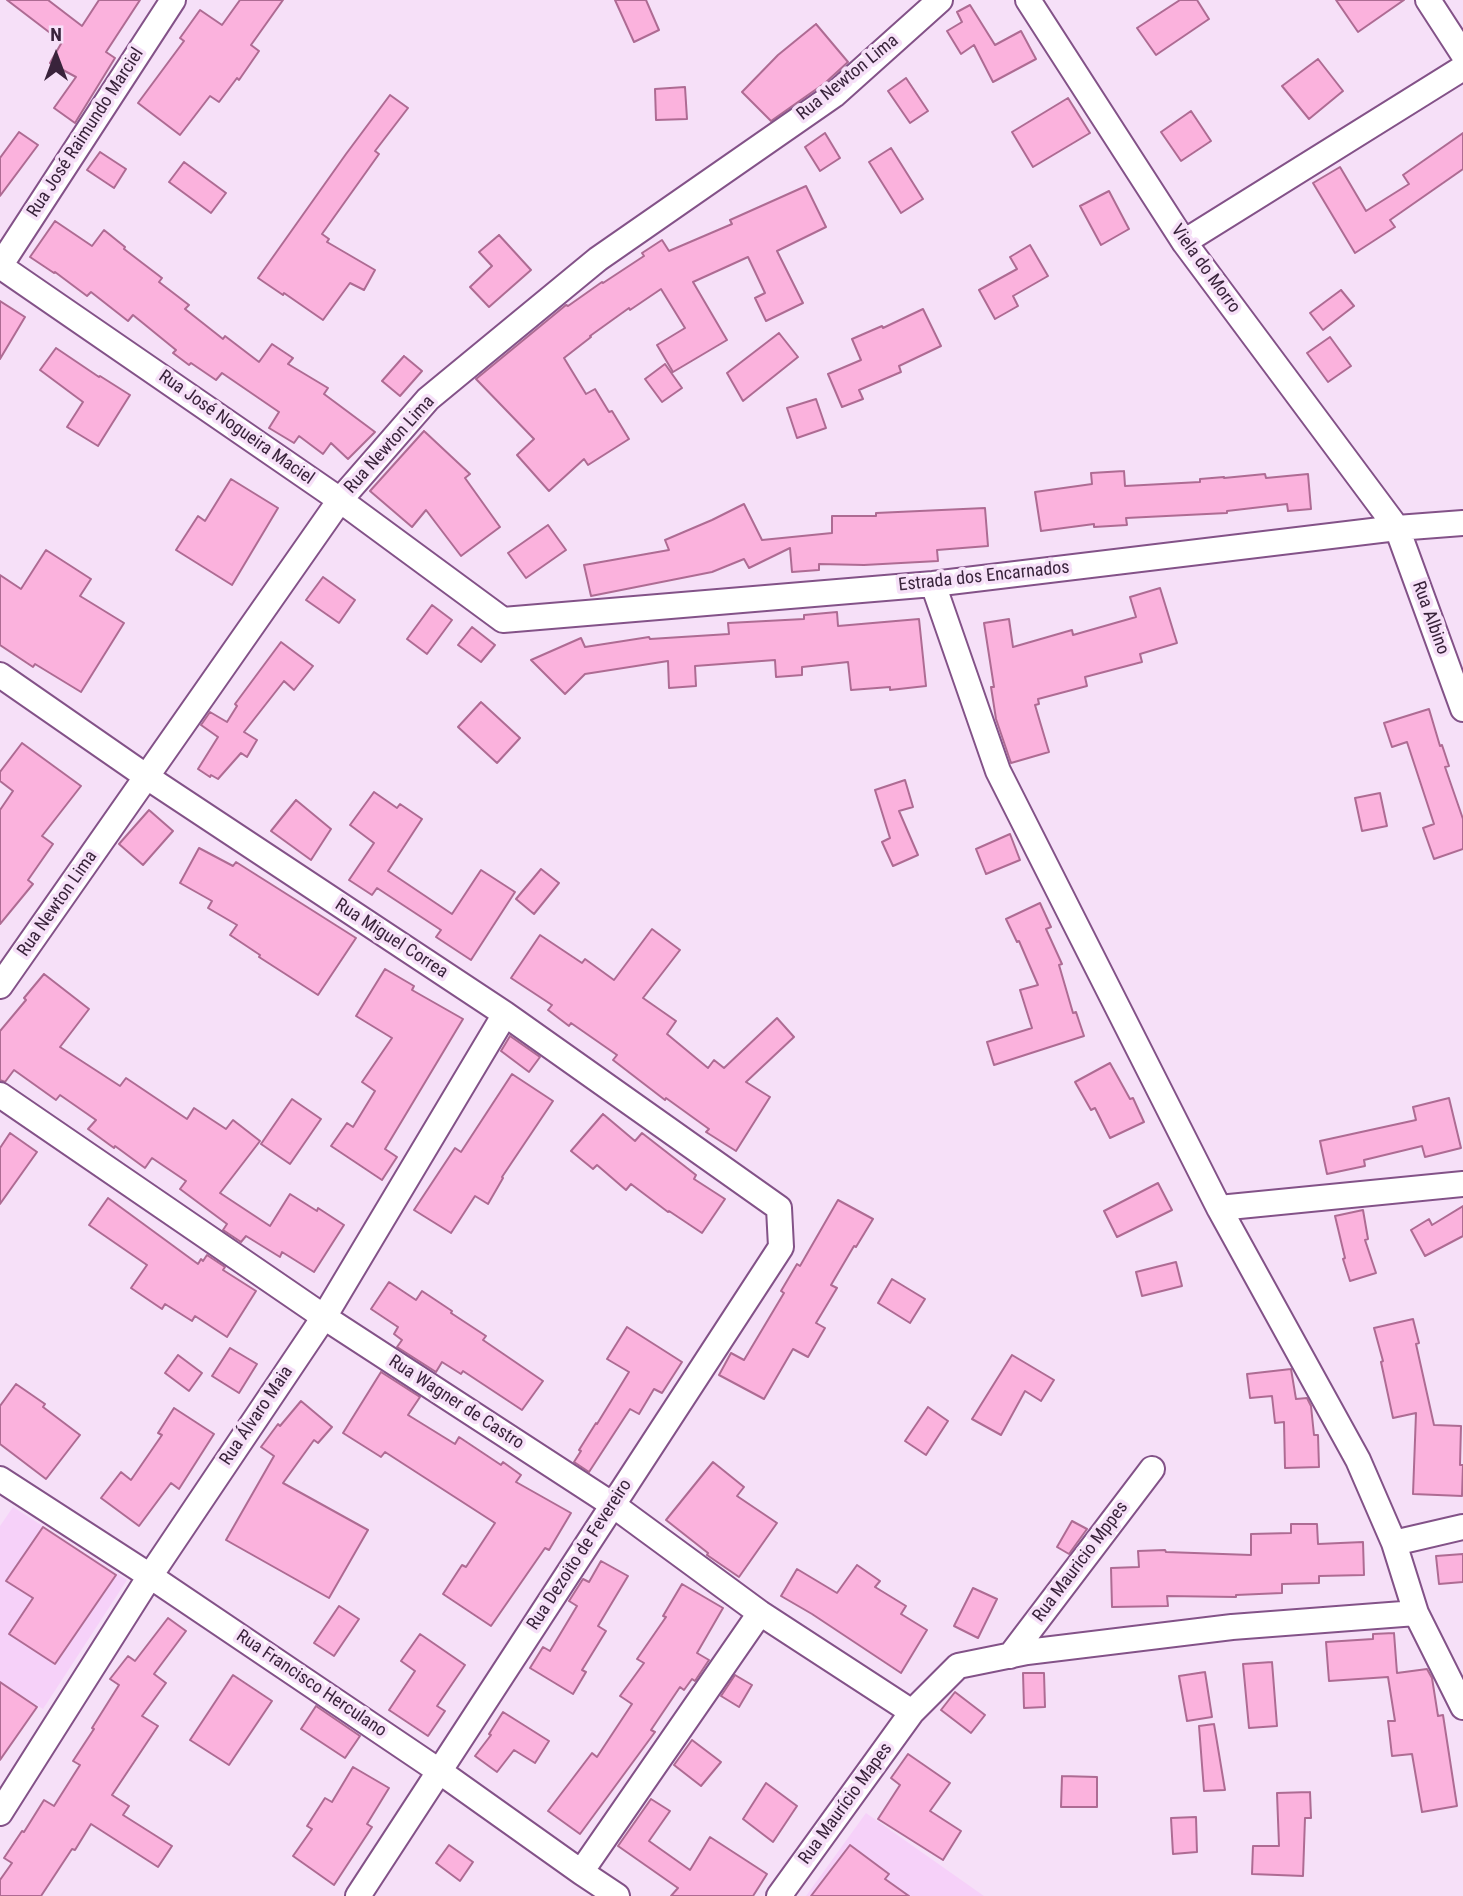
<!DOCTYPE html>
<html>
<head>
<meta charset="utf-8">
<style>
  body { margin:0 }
  #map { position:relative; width:1463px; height:1896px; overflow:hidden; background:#f6e0f8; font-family:"Roboto Condensed",sans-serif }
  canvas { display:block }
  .north { position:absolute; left:21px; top:21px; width:70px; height:70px; -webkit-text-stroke:5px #f6e0f8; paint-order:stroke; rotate:0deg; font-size:19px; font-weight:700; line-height:28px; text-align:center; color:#39233b }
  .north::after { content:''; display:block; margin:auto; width:24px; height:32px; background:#39233b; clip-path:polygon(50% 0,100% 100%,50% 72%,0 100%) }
</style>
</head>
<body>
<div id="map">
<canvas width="1463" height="1896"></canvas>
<div class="north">N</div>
</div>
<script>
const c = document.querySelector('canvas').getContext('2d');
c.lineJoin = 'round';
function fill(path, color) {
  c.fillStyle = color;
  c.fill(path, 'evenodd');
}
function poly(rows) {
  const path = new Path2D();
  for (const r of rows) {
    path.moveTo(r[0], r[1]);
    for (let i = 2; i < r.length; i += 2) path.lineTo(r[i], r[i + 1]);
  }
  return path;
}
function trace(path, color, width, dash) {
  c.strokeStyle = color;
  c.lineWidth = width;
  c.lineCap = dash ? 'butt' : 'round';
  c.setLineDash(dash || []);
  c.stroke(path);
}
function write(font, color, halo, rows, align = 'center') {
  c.font = font + ' "Roboto Condensed",sans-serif';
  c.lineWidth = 7;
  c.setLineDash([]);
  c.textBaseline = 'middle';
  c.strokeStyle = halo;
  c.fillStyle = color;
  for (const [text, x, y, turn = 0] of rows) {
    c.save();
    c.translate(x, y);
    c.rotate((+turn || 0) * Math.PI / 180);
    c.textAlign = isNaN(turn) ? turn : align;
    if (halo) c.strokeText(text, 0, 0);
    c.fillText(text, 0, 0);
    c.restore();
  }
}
fill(poly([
  [13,1507,127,1580,43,1709,0,1682,0,1526],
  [866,1813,984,1896,806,1896]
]), '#f6d1f9');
const building = poly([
  [7,0,48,0,82,26,99,0,140,0,106,52,115,58,75,123,54,108,76,77,50,63,62,42,7,0],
  [240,0,283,0,251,45,259,51,239,80,237,78,219,102,210,96,180,135,138,103,184,41,180,38,200,10,222,25,240,0],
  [615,0,646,0,659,30,634,42,615,0],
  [1180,0,1197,0,1209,19,1156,55,1137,28,1180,0],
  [1336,0,1404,0,1358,32,1336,0],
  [970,5,995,45,1021,31,1036,59,993,82,974,45,961,54,947,31,962,22,957,12,970,5],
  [816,24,848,62,825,83,771,121,742,92,778,55,816,24],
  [1318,59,1343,91,1309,119,1282,86,1318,59],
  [906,78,928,111,910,123,888,91,906,78],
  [685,87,687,119,656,120,655,89,685,87],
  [390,95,408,108,375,151,379,154,322,234,329,239,327,242,375,270,364,290,350,283,323,320,284,293,283,295,258,278,346,154,390,95],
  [1068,98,1090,133,1033,167,1012,132,1068,98],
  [1191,111,1211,141,1181,161,1161,132,1191,111],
  [19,132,38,145,0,196,0,158,19,132],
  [825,133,840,158,820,171,805,147,825,133],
  [1463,133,1463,169,1390,220,1395,227,1355,253,1313,183,1340,167,1366,211,1409,184,1403,175,1463,133],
  [891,148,923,199,901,213,869,162,891,148],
  [100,152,126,169,114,188,87,170,100,152],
  [184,162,226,193,211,213,169,182,184,162],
  [806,186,826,227,777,251,803,303,766,321,755,298,765,293,748,257,693,282,727,340,673,372,657,345,685,328,661,289,630,310,629,308,590,336,591,337,564,358,586,394,595,389,609,412,612,411,629,439,588,465,584,459,549,491,517,455,534,439,476,379,566,305,568,306,602,282,603,283,644,256,642,253,662,240,669,251,732,224,730,220,806,186],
  [1109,191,1129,229,1101,245,1080,206,1109,191],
  [55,221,92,246,104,230,125,247,124,249,162,278,159,282,189,305,185,309,223,339,225,336,259,362,272,344,293,358,288,364,328,388,324,394,375,432,348,459,331,443,323,454,299,436,294,443,269,428,279,412,222,373,216,380,191,363,189,365,173,353,176,350,133,315,128,321,91,292,87,296,55,272,54,273,30,257,55,221],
  [499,235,531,270,489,307,470,287,492,266,479,252,499,235],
  [1030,245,1048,276,1013,296,1018,306,995,319,979,290,1017,269,1010,257,1030,245],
  [1341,290,1354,306,1323,330,1310,313,1341,290],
  [0,301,25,317,0,359,0,301],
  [923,309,941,346,899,366,901,372,859,390,863,399,842,407,828,374,861,360,852,339,882,326,883,328,923,309],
  [779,333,798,357,743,401,727,373,779,333],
  [1330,337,1351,366,1328,382,1307,353,1330,337],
  [56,348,99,377,100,376,130,395,98,446,67,427,83,402,40,370,56,348],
  [404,356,422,371,400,396,382,381,404,356],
  [665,364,682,388,662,402,645,379,665,364],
  [816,399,826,428,797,438,787,408,816,399],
  [424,431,470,474,465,478,500,527,461,556,426,510,412,527,370,491,424,431],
  [1124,471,1125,486,1200,482,1200,479,1224,477,1224,478,1265,474,1266,478,1308,474,1311,509,1288,511,1287,504,1227,511,1227,513,1126,518,1127,525,1094,527,1094,524,1041,531,1035,492,1092,484,1091,473,1124,471],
  [231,479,278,508,232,585,176,550,198,516,205,521,231,479],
  [744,504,762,540,832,533,832,516,876,516,876,513,985,508,988,546,937,550,938,561,864,565,819,564,819,570,792,572,790,548,749,568,744,559,712,572,591,596,584,565,669,550,665,540,712,520,744,504],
  [548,525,566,550,526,578,508,553,548,525],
  [46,550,91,579,80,596,124,623,81,692,35,664,33,667,0,645,0,575,21,589,46,550],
  [323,577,355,600,339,623,306,600,323,577],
  [1160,588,1177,643,1140,654,1142,662,1085,677,1087,686,1038,699,1039,704,1035,705,1049,752,1011,763,996,719,991,687,994,687,984,623,1009,619,1013,647,1072,630,1073,635,1136,617,1130,597,1160,588],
  [432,605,452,620,427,654,407,639,432,605],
  [837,612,838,626,919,619,926,686,890,690,890,687,851,690,848,662,802,667,802,675,776,677,775,660,695,666,696,686,669,688,668,661,585,674,565,694,531,660,581,638,585,647,649,637,650,639,729,634,728,623,804,619,804,615,837,612],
  [472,627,495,645,481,662,458,645,472,627],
  [281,642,313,666,294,690,284,681,244,732,257,740,247,757,241,753,218,779,211,775,210,777,198,769,218,737,201,725,210,712,227,722,237,706,235,704,281,642],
  [481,702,520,738,497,763,458,727,481,702],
  [1429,709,1440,746,1442,745,1449,766,1445,767,1463,819,1463,849,1434,859,1423,828,1434,824,1407,742,1392,747,1384,723,1429,709],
  [22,743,81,786,42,836,53,844,28,880,33,884,0,924,0,810,13,791,0,781,0,772,22,743],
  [905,780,913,807,899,811,918,855,893,866,882,842,890,838,875,790,905,780],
  [374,792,397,808,400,804,422,819,388,871,452,914,481,870,515,892,471,960,436,937,441,930,377,888,372,895,349,880,374,843,350,825,374,792],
  [1380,793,1387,826,1362,831,1355,798,1380,793],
  [296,800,331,829,311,860,271,831,296,800],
  [149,810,173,831,143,865,119,844,149,810],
  [1010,834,1020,860,986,874,976,849,1010,834],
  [199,848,233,866,236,862,356,938,318,995,259,957,260,955,230,935,237,925,208,908,212,901,180,883,199,848],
  [541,869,559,883,534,914,516,899,541,869],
  [1040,903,1051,927,1046,929,1062,964,1059,965,1073,1013,1076,1012,1084,1036,994,1065,987,1042,1032,1028,1020,990,1038,985,1019,941,1017,942,1006,919,1040,903],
  [652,929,680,950,643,998,676,1021,667,1034,708,1068,714,1060,724,1068,777,1018,794,1037,746,1082,770,1097,736,1151,706,1132,709,1129,666,1098,665,1100,613,1060,617,1055,571,1023,569,1026,548,1010,552,1005,511,978,540,935,582,963,585,959,614,980,652,929],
  [385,969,414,986,412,990,463,1019,385,1149,397,1157,382,1180,331,1146,347,1123,353,1127,375,1091,362,1082,392,1038,356,1016,385,969],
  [44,974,89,1009,60,1047,120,1086,126,1078,187,1119,194,1108,226,1129,233,1120,260,1141,220,1193,270,1226,290,1194,317,1211,318,1208,344,1225,314,1272,282,1252,280,1257,246,1236,241,1242,223,1230,227,1224,180,1189,186,1181,152,1158,145,1168,115,1146,114,1148,88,1129,96,1120,60,1095,56,1100,14,1070,5,1082,0,1080,0,1031,26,1000,24,998,44,974],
  [510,1036,540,1057,529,1072,501,1051,510,1036],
  [1110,1063,1130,1099,1133,1098,1144,1122,1110,1138,1095,1108,1091,1110,1075,1082,1110,1063],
  [512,1074,553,1101,502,1177,503,1178,488,1204,475,1196,451,1233,414,1210,455,1148,461,1152,512,1074],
  [1449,1098,1461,1148,1425,1157,1422,1146,1364,1160,1365,1166,1327,1174,1320,1141,1416,1120,1413,1107,1449,1098],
  [292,1099,321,1119,290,1164,261,1144,292,1099],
  [603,1114,635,1141,642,1133,696,1175,694,1179,725,1199,702,1233,669,1211,668,1212,631,1184,626,1190,597,1165,593,1169,571,1151,603,1114],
  [10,1133,37,1152,0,1204,0,1148,10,1133],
  [1158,1183,1172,1210,1117,1237,1104,1211,1158,1183],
  [108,1198,198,1264,201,1259,203,1261,207,1255,225,1267,223,1270,256,1291,227,1337,195,1316,192,1321,165,1304,162,1309,131,1288,147,1265,89,1225,108,1198],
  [838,1200,873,1219,856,1247,854,1246,831,1285,837,1288,816,1323,825,1328,808,1357,793,1349,764,1399,719,1375,731,1353,744,1360,784,1293,781,1291,797,1264,800,1266,838,1200],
  [1463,1206,1463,1236,1425,1256,1411,1230,1429,1219,1432,1225,1463,1206],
  [1363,1210,1368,1239,1365,1240,1376,1273,1350,1281,1343,1259,1345,1258,1335,1216,1363,1210],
  [1176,1262,1182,1286,1142,1296,1136,1272,1176,1262],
  [892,1279,925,1299,910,1323,878,1303,892,1279],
  [389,1282,416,1300,422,1291,452,1311,451,1313,486,1336,483,1340,543,1381,522,1410,463,1371,461,1374,442,1362,436,1372,397,1347,402,1340,394,1334,398,1327,371,1309,389,1282],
  [1413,1319,1419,1343,1416,1344,1434,1425,1461,1426,1460,1465,1463,1465,1462,1496,1413,1494,1416,1413,1393,1418,1381,1362,1383,1361,1374,1328,1413,1319],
  [627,1327,682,1362,662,1393,654,1389,639,1414,630,1409,589,1472,574,1462,581,1451,579,1450,596,1423,597,1424,629,1372,607,1359,627,1327],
  [230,1348,257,1364,239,1393,212,1376,230,1348],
  [178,1355,202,1373,189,1391,165,1373,178,1355],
  [1012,1355,1054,1380,1041,1401,1025,1391,1001,1435,972,1419,1012,1355],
  [1291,1369,1296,1399,1307,1398,1311,1406,1314,1435,1318,1435,1319,1467,1285,1468,1284,1422,1275,1423,1272,1396,1250,1398,1247,1374,1291,1369],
  [381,1372,420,1397,408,1415,455,1444,459,1437,501,1465,503,1462,521,1475,516,1482,571,1513,549,1550,545,1548,491,1626,443,1594,462,1565,466,1567,495,1523,385,1452,381,1457,343,1433,381,1372],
  [16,1384,45,1404,43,1407,80,1435,46,1479,0,1444,0,1406,16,1384],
  [301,1401,332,1427,318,1443,314,1440,283,1483,368,1530,329,1598,226,1540,274,1456,261,1447,278,1424,280,1426,301,1401],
  [928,1407,948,1421,926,1455,905,1441,928,1407],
  [174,1408,214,1434,179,1489,171,1483,139,1526,101,1498,121,1472,131,1480,162,1435,158,1433,174,1408],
  [713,1462,744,1487,737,1496,777,1523,739,1577,707,1555,708,1553,666,1520,713,1462],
  [1072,1521,1087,1529,1069,1554,1057,1547,1072,1521],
  [1291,1524,1317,1524,1318,1544,1363,1542,1364,1575,1319,1576,1319,1583,1282,1584,1282,1593,1236,1595,1236,1597,1167,1596,1168,1606,1112,1607,1111,1568,1139,1567,1138,1551,1165,1550,1166,1552,1251,1555,1251,1534,1291,1533,1291,1524],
  [43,1527,116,1575,55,1664,9,1634,33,1598,6,1581,43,1527],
  [1463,1554,1463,1582,1439,1584,1436,1556,1463,1554],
  [601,1561,628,1576,598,1626,606,1631,582,1670,586,1672,573,1694,530,1668,543,1647,550,1651,577,1606,569,1601,583,1579,589,1582,601,1561],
  [857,1565,880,1581,875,1587,906,1606,901,1614,927,1630,901,1673,812,1614,781,1596,797,1569,837,1593,857,1565],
  [682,1584,723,1608,697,1653,709,1660,695,1681,692,1679,684,1690,680,1687,651,1730,655,1732,580,1834,548,1811,592,1753,597,1757,632,1704,620,1696,644,1663,637,1659,666,1617,663,1616,682,1584],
  [973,1588,997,1599,978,1638,954,1626,973,1588],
  [339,1606,359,1619,334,1656,314,1643,339,1606],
  [168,1618,186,1631,154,1674,166,1683,142,1716,158,1726,112,1795,129,1806,123,1815,172,1846,158,1867,91,1824,75,1850,72,1849,41,1896,0,1896,0,1880,12,1863,4,1858,22,1831,24,1832,44,1800,54,1806,80,1765,73,1761,94,1729,92,1728,119,1685,110,1679,128,1656,135,1661,168,1618],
  [1394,1633,1397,1673,1427,1669,1432,1678,1438,1716,1443,1715,1457,1806,1422,1812,1412,1754,1392,1756,1388,1721,1395,1721,1388,1677,1329,1681,1326,1642,1373,1639,1373,1634,1394,1633],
  [420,1634,465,1665,437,1706,445,1711,428,1736,389,1710,415,1671,401,1661,420,1634],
  [1272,1662,1277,1726,1249,1728,1243,1664,1272,1662],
  [1205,1672,1212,1717,1187,1721,1179,1676,1205,1672],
  [1023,1673,1044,1673,1045,1707,1024,1708,1023,1673],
  [233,1675,272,1701,229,1765,190,1740,233,1675],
  [735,1675,752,1685,739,1707,721,1696,735,1675],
  [0,1682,37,1707,0,1760,0,1682],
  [955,1692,985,1715,971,1733,941,1710,955,1692],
  [316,1706,360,1736,345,1758,301,1729,316,1706],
  [503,1712,549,1741,535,1763,514,1750,497,1772,475,1756,491,1735,489,1734,503,1712],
  [1214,1724,1225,1790,1204,1791,1199,1726,1214,1724],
  [692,1740,721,1762,701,1786,674,1765,692,1740],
  [908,1754,950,1783,930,1811,961,1831,943,1860,878,1819,900,1785,891,1778,908,1754],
  [353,1767,389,1788,367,1824,372,1827,334,1885,293,1856,312,1829,307,1826,325,1798,332,1802,353,1767],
  [1062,1776,1097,1777,1097,1807,1061,1807,1062,1776],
  [766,1783,797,1806,773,1842,743,1819,766,1783],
  [1310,1792,1311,1818,1305,1818,1303,1876,1252,1874,1253,1846,1279,1846,1277,1793,1310,1792],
  [651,1799,670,1811,649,1841,690,1870,710,1837,767,1874,753,1896,671,1896,678,1888,618,1846,651,1799],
  [1196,1817,1197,1852,1173,1854,1171,1818,1196,1817],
  [449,1845,473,1862,460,1881,436,1863,449,1845],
  [850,1845,889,1874,885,1879,909,1896,811,1896,850,1845]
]);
fill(building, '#fbb2dd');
trace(building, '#ae6b93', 2);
const minor = poly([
  [1028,0,1184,242,1397,528,1463,709],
  [1428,0,1463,54],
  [1184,242,1463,68],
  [0,266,340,500,503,620,933,584,1397,528,1463,523],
  [0,266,173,0],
  [933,584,998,771,1219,1208,1358,1460,1394,1543,1416,1613,1463,1707],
  [0,675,147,777,505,1014,779,1208,781,1247,358,1896],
  [0,986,340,500,428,399,598,259,834,95,940,0],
  [0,1095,324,1317,613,1505,760,1613,912,1712],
  [1219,1208,1463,1184],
  [0,1479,150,1576,439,1771,581,1872,617,1896],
  [1394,1543,1463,1527],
  [1010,1656,1152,1469],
  [0,1813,150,1576,324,1317,505,1014],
  [581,1872,760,1613],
  [779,1896,912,1712,958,1666,1027,1652,1232,1627,1416,1613]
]);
trace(minor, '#835288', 28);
trace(minor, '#fff', 24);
write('18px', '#39233b', '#f6e0f8', [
  ["Rua Newton Lima",848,78,-39],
  ["Rua José Raimundo Marciel",86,133,-57],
  ["Viela do Morro",1205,269,54],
  ["Rua José Nogueira Maciel",236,428,35],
  ["Rua Newton Lima",390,445,-48],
  ["Estrada dos Encarnados",984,577,-6],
  ["Rua Albino",1430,618,70],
  ["Rua Newton Lima",58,904,-55],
  ["Rua Miguel Correa",391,939,33],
  ["Rua Wagner de Castro",456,1403,33],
  ["Rua Álvaro Maia",257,1416,-56],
  ["Rua Dezoito de Fevereiro",580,1555,-57],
  ["Rua Mauricio Mppes",1081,1562,-53],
  ["Rua Francisco Herculano",311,1684,34],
  ["Rua Maurício Mapes",846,1804,-54]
]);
</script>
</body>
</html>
